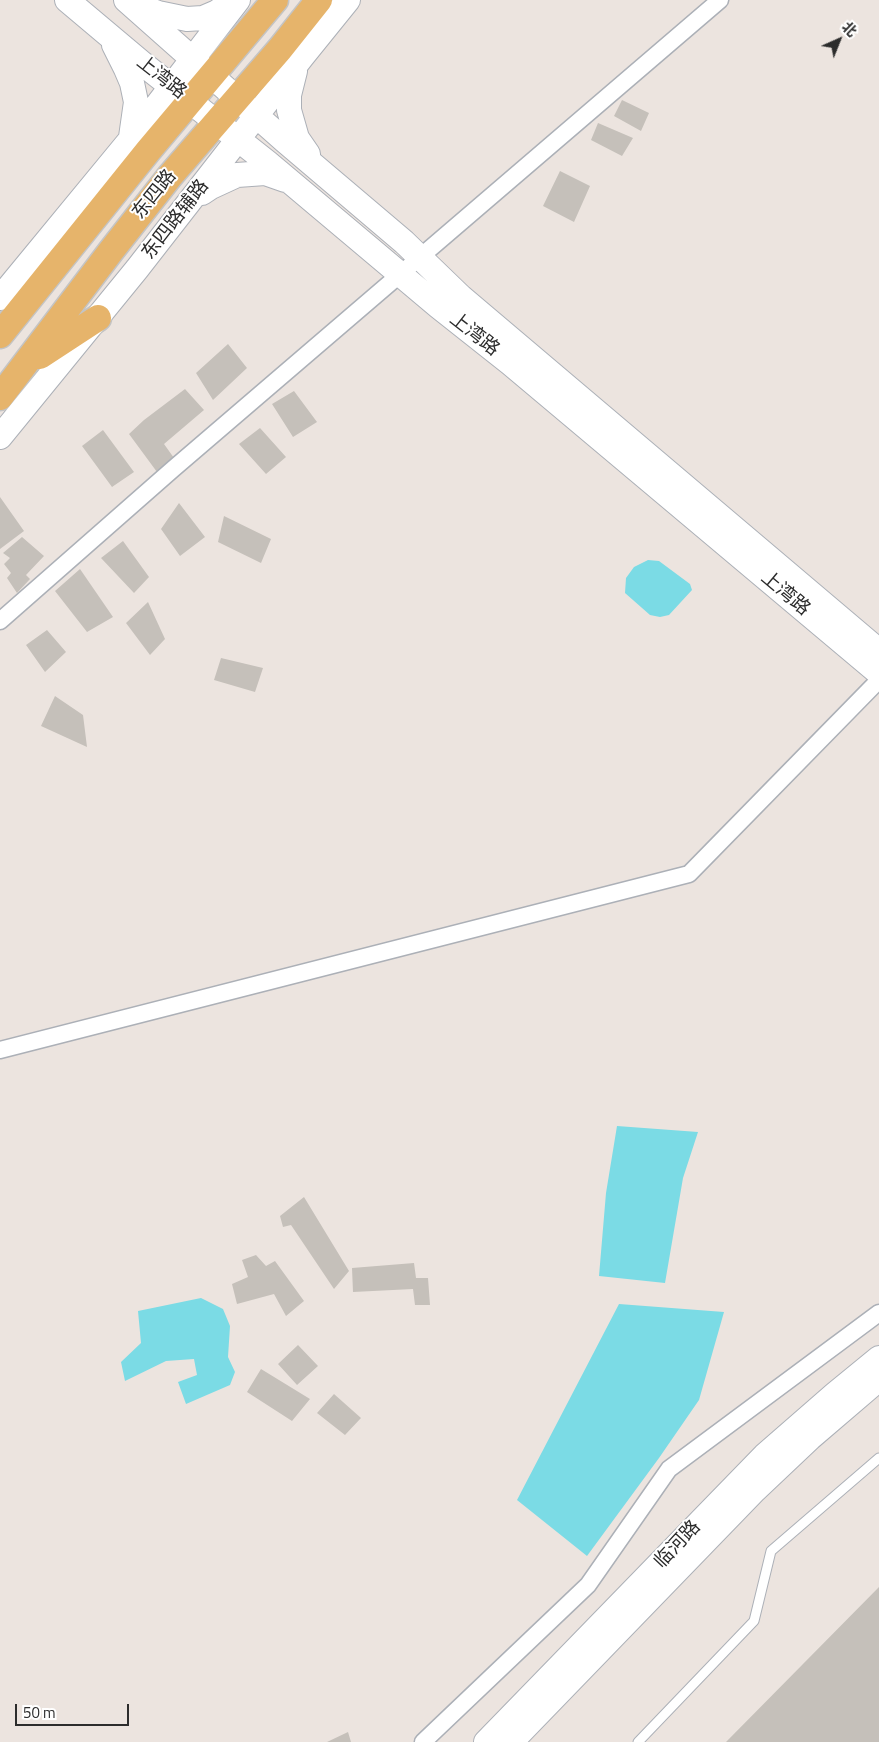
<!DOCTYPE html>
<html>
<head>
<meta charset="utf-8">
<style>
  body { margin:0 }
  #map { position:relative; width:879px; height:1742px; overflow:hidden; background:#ece4df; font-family:"Titillium Web","Noto Sans SC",sans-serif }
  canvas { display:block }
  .north { position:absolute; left:814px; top:15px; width:50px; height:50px; -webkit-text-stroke:4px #fff; paint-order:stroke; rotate:44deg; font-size:14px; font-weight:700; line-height:20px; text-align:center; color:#2c2c2c }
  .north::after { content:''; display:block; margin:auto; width:18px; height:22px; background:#2c2c2c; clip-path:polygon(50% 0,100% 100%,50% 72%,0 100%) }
  .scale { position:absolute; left:15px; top:1704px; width:114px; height:22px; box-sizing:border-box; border:2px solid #2c2c2c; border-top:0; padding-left:6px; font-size:15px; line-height:18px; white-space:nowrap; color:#2c2c2c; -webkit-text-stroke:4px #fff; paint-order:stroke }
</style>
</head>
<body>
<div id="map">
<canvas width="879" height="1742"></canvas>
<div class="north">北</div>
<div class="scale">50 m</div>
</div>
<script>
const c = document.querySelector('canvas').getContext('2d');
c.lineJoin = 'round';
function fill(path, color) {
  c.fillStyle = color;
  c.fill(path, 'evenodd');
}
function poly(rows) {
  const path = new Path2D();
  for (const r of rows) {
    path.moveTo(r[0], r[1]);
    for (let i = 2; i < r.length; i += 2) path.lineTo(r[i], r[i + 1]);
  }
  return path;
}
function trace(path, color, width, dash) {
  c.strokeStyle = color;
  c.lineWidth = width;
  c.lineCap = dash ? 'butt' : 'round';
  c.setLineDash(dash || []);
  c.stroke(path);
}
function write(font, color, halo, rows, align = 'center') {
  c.font = font + ' "Titillium Web","Noto Sans SC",sans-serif';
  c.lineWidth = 4;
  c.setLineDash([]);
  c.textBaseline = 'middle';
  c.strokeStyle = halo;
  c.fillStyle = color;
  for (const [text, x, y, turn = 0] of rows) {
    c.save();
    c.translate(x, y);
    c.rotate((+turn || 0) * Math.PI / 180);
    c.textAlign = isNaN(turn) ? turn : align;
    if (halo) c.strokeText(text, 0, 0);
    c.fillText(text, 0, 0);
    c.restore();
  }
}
fill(poly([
  [648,560,659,561,690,584,692,590,669,615,660,617,650,615,625,593,626,578,634,567],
  [617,1126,698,1132,683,1178,665,1283,599,1276,606,1193],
  [201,1298,223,1309,230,1326,228,1357,235,1372,230,1385,186,1404,178,1382,197,1375,194,1359,166,1361,125,1381,121,1362,141,1343,138,1311],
  [619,1304,724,1312,699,1400,659,1458,587,1556,517,1500]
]), '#7bdbe5');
fill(poly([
  [622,100,649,113,641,131,614,116],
  [598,123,633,138,622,156,591,140],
  [560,171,590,186,574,222,543,206],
  [228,344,247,368,213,400,196,373],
  [185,389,204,410,164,444,174,458,157,472,129,434,144,420],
  [294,391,317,422,293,437,272,404],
  [260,428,286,457,266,474,239,444],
  [103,430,134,472,112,487,82,446],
  [0,497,24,531,0,549],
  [179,503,205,537,180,556,161,529],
  [224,516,271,539,261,563,218,542],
  [22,537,44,556,26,575,30,579,17,593,7,578,11,573,4,564,10,558,3,553],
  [123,541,149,577,134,593,101,558],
  [80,569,113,617,87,632,55,591],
  [148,602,165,639,150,655,126,623],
  [47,630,66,652,45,672,26,645],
  [221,658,263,668,255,692,214,680],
  [55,696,83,715,87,747,41,726],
  [304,1197,349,1271,334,1289,291,1225,283,1227,280,1216],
  [256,1255,266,1266,275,1261,304,1301,286,1316,274,1294,237,1304,232,1284,248,1277,242,1260],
  [414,1263,416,1278,428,1278,430,1305,415,1305,413,1289,353,1292,352,1268],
  [298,1345,318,1366,297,1385,278,1364],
  [261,1369,310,1399,292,1421,247,1392],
  [334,1394,361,1418,345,1435,317,1413],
  [879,1587,879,1742,726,1742],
  [348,1732,351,1742,327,1742]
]), '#c5c0ba');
const lane = poly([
  [638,1742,754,1621,771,1551,879,1458]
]);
const street = poly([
  [0,621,173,469,720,0],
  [0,1050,689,874,879,680],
  [423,1742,588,1585,669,1469,879,1313]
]);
const secondary = poly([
  [67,0,143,64,268,163,438,306,510,363,879,673],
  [126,0,285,141,404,242,461,297,879,651],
  [140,6,158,13,187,19,203,18,217,12,232,1],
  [114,45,126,69,132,83,136,102,131,137],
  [295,71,289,95,289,110,297,138,308,154],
  [202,193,211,187,237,175,265,173,285,180],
  [0,298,131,139,238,0],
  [0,437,137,269,302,57,348,0],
  [486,1742,765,1455,835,1394,879,1358],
  [511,1742,755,1490,810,1438,879,1379]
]);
const primary = poly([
  [0,335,148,151,275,0],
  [40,356,98,318],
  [0,397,111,251,170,176,280,49,319,0]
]);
trace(lane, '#acb0b7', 11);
trace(street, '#acb0b7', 19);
trace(secondary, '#acb0b7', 26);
trace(primary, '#c4c4c4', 29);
trace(lane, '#fff', 9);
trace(street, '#fff', 16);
trace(secondary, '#fff', 24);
trace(primary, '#e6b46b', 26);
write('19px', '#2c2c2c', '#fff', [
  ["上湾路",161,78,38],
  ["东四路",155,195,-51],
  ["东四路辅路",176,220,-52],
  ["上湾路",474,335,38],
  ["上湾路",785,594,40],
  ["临河路",678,1545,-47]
]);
</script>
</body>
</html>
